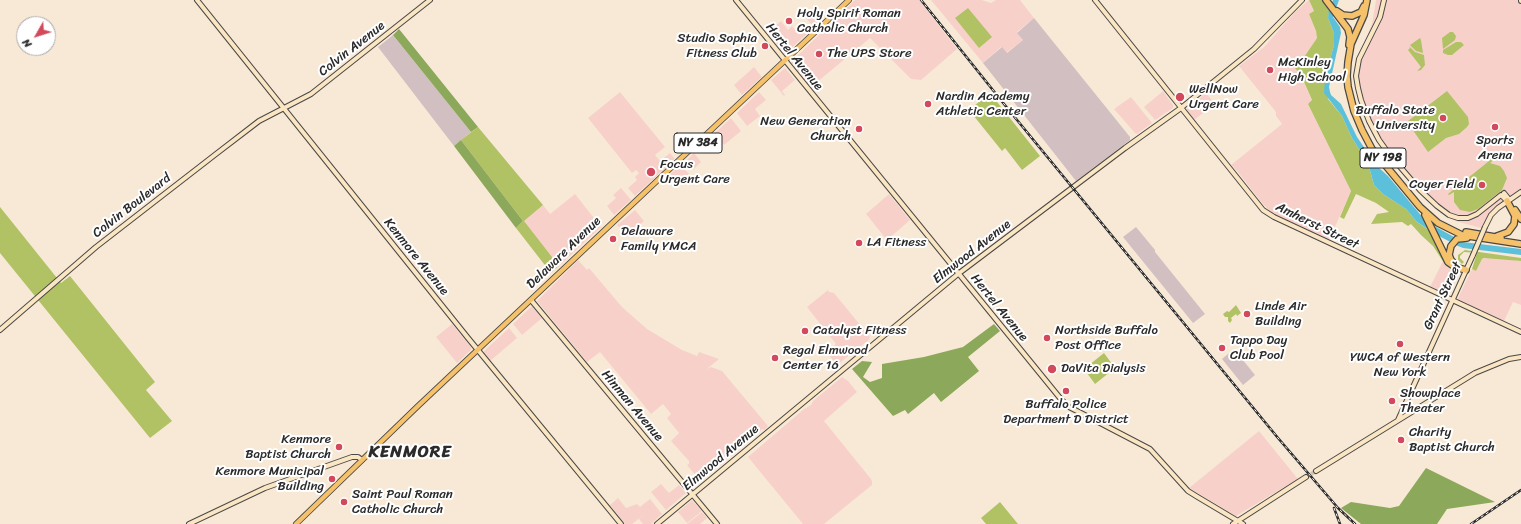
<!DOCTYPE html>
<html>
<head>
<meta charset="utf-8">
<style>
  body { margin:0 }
  #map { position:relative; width:1521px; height:524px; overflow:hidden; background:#f8e9d6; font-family:Sriracha,sans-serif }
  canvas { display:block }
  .north { position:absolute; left:16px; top:16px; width:40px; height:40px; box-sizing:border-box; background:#fff; border:1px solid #aaa; border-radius:50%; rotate:231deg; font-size:11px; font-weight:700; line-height:16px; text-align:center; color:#2b2b2b }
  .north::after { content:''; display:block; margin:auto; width:14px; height:18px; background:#d1495b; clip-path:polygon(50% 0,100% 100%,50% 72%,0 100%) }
</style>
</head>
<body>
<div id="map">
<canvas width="1521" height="524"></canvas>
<div class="north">N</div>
</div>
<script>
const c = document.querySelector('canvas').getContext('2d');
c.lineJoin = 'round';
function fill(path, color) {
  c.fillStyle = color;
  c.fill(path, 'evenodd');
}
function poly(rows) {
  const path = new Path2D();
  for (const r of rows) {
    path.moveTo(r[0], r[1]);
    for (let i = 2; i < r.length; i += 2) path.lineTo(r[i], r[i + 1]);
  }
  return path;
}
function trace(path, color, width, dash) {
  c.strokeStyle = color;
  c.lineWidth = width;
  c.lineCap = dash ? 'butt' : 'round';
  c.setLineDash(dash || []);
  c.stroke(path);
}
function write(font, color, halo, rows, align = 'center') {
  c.font = font + ' Sriracha,sans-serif';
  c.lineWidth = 4;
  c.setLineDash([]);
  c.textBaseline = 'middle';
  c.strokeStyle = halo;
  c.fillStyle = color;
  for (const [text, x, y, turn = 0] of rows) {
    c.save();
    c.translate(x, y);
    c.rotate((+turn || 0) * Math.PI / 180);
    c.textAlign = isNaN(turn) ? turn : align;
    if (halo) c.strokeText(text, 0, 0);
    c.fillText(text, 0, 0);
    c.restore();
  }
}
fill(poly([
  [855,0,919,0,957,49,921,80,911,79,870,38,810,88,791,62],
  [931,0,982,0,991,3,996,0,1020,0,1034,18,1017,32,1023,40,1006,53,1001,47,983,63],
  [1309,0,1314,11,1309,14,1316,31,1317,38,1300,63,1295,67,1301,75,1312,101,1308,104,1351,191,1329,240,1272,213,1262,203,1237,171,1231,165,1282,124,1276,116,1276,112,1239,66,1264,47,1296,11],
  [1376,0,1521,0,1521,196,1509,196,1492,210,1481,228,1455,221,1430,202,1398,167,1377,140,1367,122,1355,85,1354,77,1359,55,1372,24],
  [812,10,822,21,814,27,804,16],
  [781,21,788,30,792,26,795,30,804,22,810,31,785,54,768,32],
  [754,67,762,77,742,95,734,85],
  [785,68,795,80,782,91,785,95,784,96,771,80],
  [1163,91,1173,105,1173,108,1155,120,1144,107],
  [620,92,665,147,655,155,660,161,670,153,674,158,674,160,635,196,628,188,637,180,635,177,639,173,636,170,632,173,588,118],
  [759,92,766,100,755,109,760,116,747,126,737,113],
  [1206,93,1215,104,1194,120,1187,111,1187,109],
  [1131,97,1152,123,1137,134,1135,133,1114,109],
  [731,118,741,131,724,145,715,133],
  [694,153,701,162,693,170,686,161],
  [681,165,689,174,676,185,668,176],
  [621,188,631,200,614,215,607,206,616,198,613,195],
  [575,194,601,227,559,266,523,221,543,205,550,214],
  [889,194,910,220,887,240,866,214],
  [635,210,644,221,627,237,617,225],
  [1490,257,1521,261,1521,305,1513,302,1504,321,1457,300,1472,269,1476,271,1482,259],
  [578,260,587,270,589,268,622,307,647,329,682,350,697,356,699,352,719,359,707,369,711,367,722,371,768,426,765,430,762,429,759,433,748,437,744,441,745,443,713,471,710,468,698,478,687,465,689,464,689,461,671,441,679,433,667,418,671,414,663,404,651,414,600,352,587,362,537,301],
  [1443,261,1446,266,1458,275,1449,294,1447,295,1430,287],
  [828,290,829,292,834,293,870,337,869,338,870,339,837,365,827,353,836,344,807,307],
  [532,306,542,318,522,335,513,324],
  [452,324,471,347,471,350,457,363,436,337],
  [509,328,517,338,490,361,484,353,484,351],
  [842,377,848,381,857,392,824,421,871,479,872,481,872,485,824,524,803,524,748,457,804,409,811,405,813,401],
  [1259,431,1298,479,1236,516,1189,488],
  [661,484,669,493,679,485,686,493,666,510,651,492],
  [618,498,626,508,637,504,640,507,650,499,662,514,651,524,643,524,639,519,645,514,632,524,625,524,610,505],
  [692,500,702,511,687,523,678,512],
  [702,512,707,518,700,524,687,524]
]), '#f7d1c9');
fill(poly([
  [1034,18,1130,137,1130,140,1076,181,983,63,1002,47,1007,53,1023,40,1017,33],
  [393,35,471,132,454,146,378,47],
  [1136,227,1155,250,1155,252,1205,314,1193,323,1123,237],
  [1234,349,1255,375,1243,385,1222,359]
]), '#d2bfc1');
fill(poly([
  [1309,0,1324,0,1330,8,1328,18,1334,33,1334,45,1325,77,1328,99,1342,116,1352,138,1368,163,1374,185,1383,194,1406,209,1417,222,1432,232,1443,257,1454,268,1453,270,1446,266,1433,246,1421,235,1411,224,1408,226,1402,222,1371,224,1377,214,1389,212,1376,203,1356,194,1344,219,1340,217,1351,191,1308,104,1312,100,1301,75,1294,67,1300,63,1317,38,1316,31,1309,14,1314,11],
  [968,8,992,37,979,48,955,18],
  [1450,32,1453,32,1456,36,1455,40,1443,49,1442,38],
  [1420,38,1421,40,1423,53,1416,51,1410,45],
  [1456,42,1461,42,1464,45,1452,55,1448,55,1443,53,1443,50],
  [1409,46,1415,52,1424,55,1425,65,1421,70,1417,71,1421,67,1408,50,1410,48],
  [1447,91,1468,117,1469,124,1467,127,1459,134,1446,138,1428,152,1408,123,1408,121],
  [990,93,1040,156,1022,170,1005,148,1002,151,969,110],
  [478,127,543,205,524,221,559,266,551,273,516,228,523,221,461,140],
  [1494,157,1495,159,1490,163,1500,166,1504,171,1507,178,1512,176,1507,178,1502,190,1478,209,1470,212,1460,210,1454,202,1454,192,1449,195,1448,194],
  [0,207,61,283,70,276,155,382,146,390,172,421,150,438,0,253],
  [1465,250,1521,258,1521,261,1484,258,1482,259,1476,271,1472,269,1477,253,1464,252,1460,256,1460,258,1464,262,1462,264,1458,260,1458,255],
  [1236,305,1241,313,1237,316,1236,314,1231,318,1232,320,1230,323,1228,321,1228,317,1225,317,1223,314,1227,311,1229,312],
  [1104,353,1115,368,1095,384,1084,369],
  [1000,502,1018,524,986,524,981,518]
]), '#b1c265');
fill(poly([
  [399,29,478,127,471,132,393,35],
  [461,140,523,221,516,228,454,146],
  [994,324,1000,331,968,357,979,371,941,402,934,393,908,414,905,410,893,416,852,369,862,361,872,362,863,377,870,382,882,378,882,364,924,357,963,347],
  [1426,468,1495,502,1447,509,1437,524,1361,524,1341,508,1351,502,1390,508,1399,506]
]), '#8ca85a');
fill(poly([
  [1333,0,1339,0,1333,17,1340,27,1341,33,1329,87,1330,92,1331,95,1341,104,1357,137,1377,166,1388,176,1424,219,1436,227,1463,242,1521,249,1521,255,1463,248,1458,246,1437,235,1417,222,1406,209,1383,194,1374,185,1368,163,1352,138,1342,116,1324,93,1325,77,1334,45,1334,33,1328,18,1329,9]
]), '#5cc0da');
trace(poly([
  [1306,477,1316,471]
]), '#cfc3b4', 4, [4, 2]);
const secondary = poly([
  [197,0,468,338,621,524],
  [736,0,1060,398,1069,407,1079,412,1150,449,1188,491,1196,496,1243,524],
  [1095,0,1263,210,1274,217,1521,332],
  [1384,0,1380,17,1359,59,1356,76,1358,88,1361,100,1369,121,1379,140,1389,154,1420,190,1437,206,1449,215,1458,218,1468,218,1477,214,1501,195,1507,201],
  [1521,0,1521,1],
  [1504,193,1508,198,1507,201],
  [1485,227,1491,215,1498,208,1521,192],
  [531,300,717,524],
  [0,330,96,247,216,154,259,121,311,94,430,0],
  [1398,420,1473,255],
  [1316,471,1475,373,1509,359,1521,357],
  [189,524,265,488,352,457,358,457,362,460],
  [657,524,958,274,1125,148,1181,108,1254,49,1302,0],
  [1233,524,1306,477]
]);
const primary = poly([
  [296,524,418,406,849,0]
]);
const highway = poly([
  [1326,0,1348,29,1350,37,1349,45],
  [1367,0,1364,15,1351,44,1348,62,1347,76,1348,87,1354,111,1362,130,1372,149,1420,207,1438,223,1462,235,1521,244],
  [1337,11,1343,15,1352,16,1361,12,1364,6],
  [1515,210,1521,219],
  [1425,215,1448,262,1455,267,1466,270],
  [1466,232,1501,238],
  [1497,236,1508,232,1514,224,1515,216,1507,201],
  [1455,264,1451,260,1449,255,1451,246,1457,239,1467,238]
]);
trace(secondary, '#4a4845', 6);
trace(primary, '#4a4845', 6);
trace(highway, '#4a4845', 8);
trace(secondary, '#fbe6c4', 4);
trace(primary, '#f5c16b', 4.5);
trace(highway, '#f5c16b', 5.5);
const rail = poly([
  [921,0,1008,109,1278,438,1338,508,1355,524],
  [1334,508,1340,524],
  [1471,524,1521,490]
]);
trace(rail, '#2b2b2b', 2.5);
trace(rail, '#fff', 1, [3]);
const secondaryBridge = poly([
  [1473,255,1485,227]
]);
trace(secondaryBridge, '#4a4845', 6, []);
trace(secondaryBridge, '#fbe6c4', 4);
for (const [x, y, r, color] of [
  [789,21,4,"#d1495b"],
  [765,46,4,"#d1495b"],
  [819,54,4,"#d1495b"],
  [1270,70,4,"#d1495b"],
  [1180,97,5,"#d1495b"],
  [928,104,4,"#d1495b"],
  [1443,118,4,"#d1495b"],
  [1495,127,4,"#d1495b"],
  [859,129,4,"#d1495b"],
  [651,172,5,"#d1495b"],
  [1482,185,4,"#d1495b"],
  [613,239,4,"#d1495b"],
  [859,243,4,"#d1495b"],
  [1247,314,4,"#d1495b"],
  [805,331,4,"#d1495b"],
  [1047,338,4,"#d1495b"],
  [1400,344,4,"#d1495b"],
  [1222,348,4,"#d1495b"],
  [775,358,4,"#d1495b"],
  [1052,369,5,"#d1495b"],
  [1066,391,4,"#d1495b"],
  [1392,401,4,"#d1495b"],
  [1401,440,4,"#d1495b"],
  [339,447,4,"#d1495b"],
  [332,479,4,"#d1495b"],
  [344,502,4,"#d1495b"]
]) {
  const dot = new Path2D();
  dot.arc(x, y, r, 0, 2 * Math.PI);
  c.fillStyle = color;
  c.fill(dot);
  trace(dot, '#fff', 1.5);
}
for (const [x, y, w] of [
  [698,143,48],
  [1383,158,46]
]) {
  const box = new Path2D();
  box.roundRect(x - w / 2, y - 10, w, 20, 3);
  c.fillStyle = '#fff';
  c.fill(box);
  trace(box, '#2b2b2b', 1);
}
write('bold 12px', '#2b2b2b', null, [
  ["NY 384",698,143],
  ["NY 198",1383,158]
]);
write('13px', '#2b2b2b', '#fff', [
  ["Holy Spirit Roman",797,14],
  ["Catholic Church",797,29],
  ["Studio Sophia",757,39,"right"],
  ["Fitness Club",757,54,"right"],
  ["The UPS Store",827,54],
  ["McKinley",1278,63],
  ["High School",1278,78],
  ["WellNow",1189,90],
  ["Urgent Care",1189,105],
  ["Nardin Academy",936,97],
  ["Athletic Center",936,112],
  ["Buffalo State",1435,111,"right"],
  ["University",1435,126,"right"],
  ["New Generation",851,122,"right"],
  ["Church",851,137,"right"],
  ["Sports",1495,141,"center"],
  ["Arena",1495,156,"center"],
  ["Focus",660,165],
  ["Urgent Care",660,180],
  ["Coyer Field",1474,185,"right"],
  ["Delaware",621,232],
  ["Family YMCA",621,247],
  ["LA Fitness",867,243],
  ["Linde Air",1255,307],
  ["Building",1255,322],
  ["Catalyst Fitness",813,331],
  ["Northside Buffalo",1055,331],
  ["Post Office",1055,346],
  ["Tappo Day",1230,341],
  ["Club Pool",1230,356],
  ["Regal Elmwood",783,351],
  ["Center 16",783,366],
  ["YWCA of Western",1400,358,"center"],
  ["New York",1400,373,"center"],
  ["DaVita Dialysis",1061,369],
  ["Showplace",1400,394],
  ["Theater",1400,409],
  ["Buffalo Police",1066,405,"center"],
  ["Department D District",1066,420,"center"],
  ["Charity",1409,433],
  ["Baptist Church",1409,448],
  ["Kenmore",331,440,"right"],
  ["Baptist Church",331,455,"right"],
  ["Kenmore Municipal",324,472,"right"],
  ["Building",324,487,"right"],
  ["Saint Paul Roman",352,495],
  ["Catholic Church",352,510]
], 'left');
write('13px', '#2b2b2b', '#fff', [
  ["Colvin Avenue",352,49,-38],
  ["Hertel Avenue",794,57,51],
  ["Colvin Boulevard",132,206,-38],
  ["Amherst Street",1317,226,26],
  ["Elmwood Avenue",972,252,-38],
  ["Delaware Avenue",564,253,-44],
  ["Kenmore Avenue",416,257,51],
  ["Grant Street",1443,296,-65],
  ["Hertel Avenue",999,308,51],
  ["Hinman Avenue",632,406,50],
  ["Elmwood Avenue",721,458,-40]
]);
c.letterSpacing = '1px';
write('bold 17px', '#2b2b2b', '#fff', [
  ["KENMORE",410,453]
]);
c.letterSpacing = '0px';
</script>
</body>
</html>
